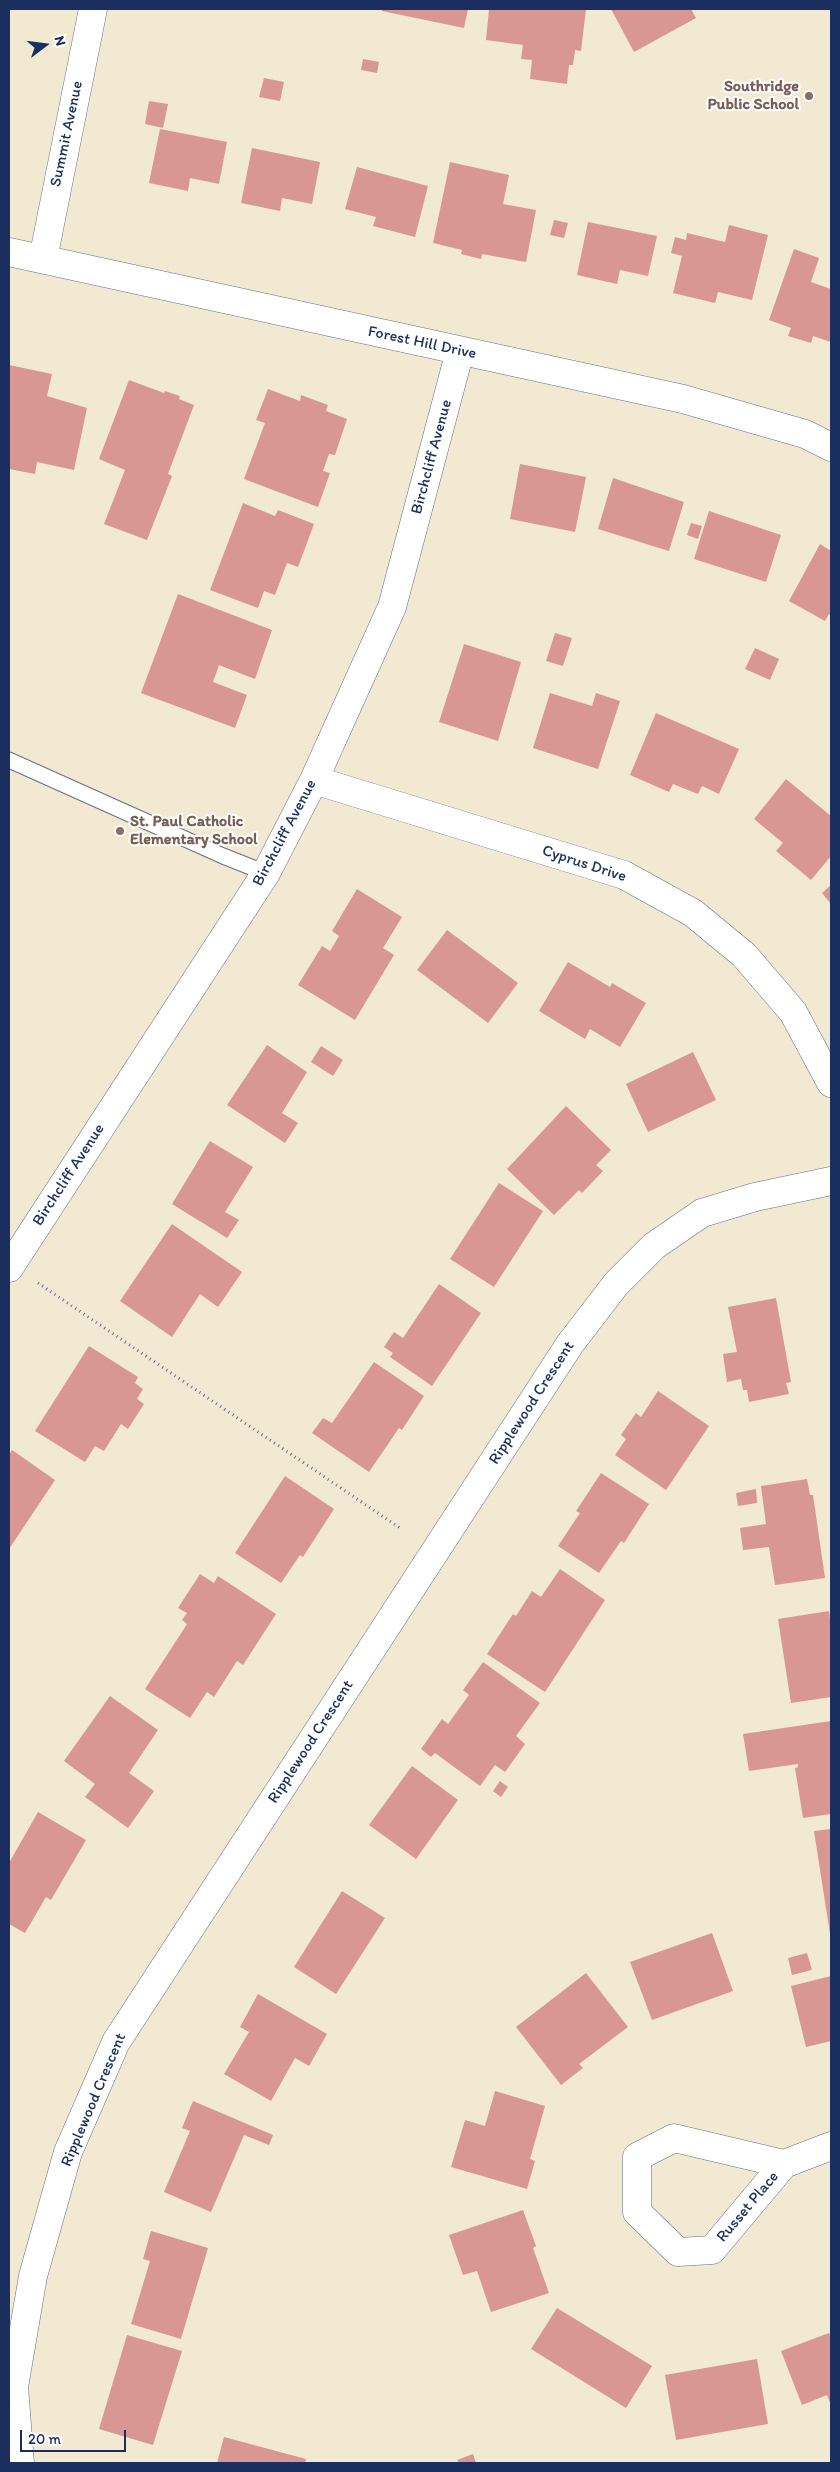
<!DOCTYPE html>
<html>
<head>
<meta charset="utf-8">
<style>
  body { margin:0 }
  #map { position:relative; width:840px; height:2472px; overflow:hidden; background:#f1e9d1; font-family:Itim,sans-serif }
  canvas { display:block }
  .frame { position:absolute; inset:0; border:10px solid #1b2f5e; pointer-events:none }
  .north { position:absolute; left:20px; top:20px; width:50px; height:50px; -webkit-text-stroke:4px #fff; paint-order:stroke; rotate:75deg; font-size:14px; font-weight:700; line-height:20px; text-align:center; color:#1b2f5e }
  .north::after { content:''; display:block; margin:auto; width:18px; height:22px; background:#1b2f5e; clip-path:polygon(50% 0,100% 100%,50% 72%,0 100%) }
  .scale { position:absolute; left:20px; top:2430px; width:106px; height:22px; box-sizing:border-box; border:2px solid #1b2f5e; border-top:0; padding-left:6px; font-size:15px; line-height:18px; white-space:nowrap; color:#1b2f5e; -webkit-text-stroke:4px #fff; paint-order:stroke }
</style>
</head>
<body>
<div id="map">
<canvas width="840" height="2472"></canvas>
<div class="frame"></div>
<div class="north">N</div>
<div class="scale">20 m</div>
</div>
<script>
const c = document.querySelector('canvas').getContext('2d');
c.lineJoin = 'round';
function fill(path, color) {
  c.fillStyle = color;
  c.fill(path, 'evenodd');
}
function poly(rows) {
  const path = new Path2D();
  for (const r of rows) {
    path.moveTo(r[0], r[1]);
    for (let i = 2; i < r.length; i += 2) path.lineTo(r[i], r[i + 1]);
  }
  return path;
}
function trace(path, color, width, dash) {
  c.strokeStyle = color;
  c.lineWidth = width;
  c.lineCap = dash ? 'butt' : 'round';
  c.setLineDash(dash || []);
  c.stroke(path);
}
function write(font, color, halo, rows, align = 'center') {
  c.font = font + ' Itim,sans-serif';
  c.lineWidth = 4;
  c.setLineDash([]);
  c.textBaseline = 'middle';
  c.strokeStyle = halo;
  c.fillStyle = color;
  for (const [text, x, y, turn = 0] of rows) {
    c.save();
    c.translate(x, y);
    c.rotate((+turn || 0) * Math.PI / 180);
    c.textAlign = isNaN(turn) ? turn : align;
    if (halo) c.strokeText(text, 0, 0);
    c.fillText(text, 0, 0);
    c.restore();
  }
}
fill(poly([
  [382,9,468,9,464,28,382,11],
  [489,9,586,9,581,51,575,50,573,65,569,65,567,84,530,79,532,60,521,59,523,45,486,40],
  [611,9,691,9,696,18,634,52],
  [363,59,379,62,377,73,361,70],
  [264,78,284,82,280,101,259,97],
  [149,101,168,104,163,128,145,124],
  [160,129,227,142,219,184,190,178,188,191,149,183],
  [252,148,320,162,312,204,282,198,280,211,241,203],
  [450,162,509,175,503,204,536,210,526,262,482,254,481,259,461,254,462,250,433,243],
  [357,167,428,186,415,237,373,226,376,217,345,209],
  [554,220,568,223,564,238,550,235],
  [588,222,657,236,648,276,620,270,617,284,577,275],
  [729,225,768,235,752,300,718,292,715,303,673,293,682,256,671,253,675,237,686,240,687,233,725,242],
  [794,249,819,258,811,282,831,289,831,342,813,336,811,343,788,336,791,328,769,320],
  [9,365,52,374,47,396,87,408,74,470,37,462,35,474,9,469],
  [129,380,164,393,165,391,180,396,179,399,194,405,168,474,172,476,147,540,104,524,125,470,99,459],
  [268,389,300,401,301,395,328,405,326,411,347,419,335,455,329,454,323,471,330,473,318,507,244,479,265,423,256,420],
  [520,464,586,477,575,532,510,519],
  [613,478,684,502,669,551,598,529],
  [243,503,275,516,278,510,314,524,298,567,287,563,275,595,264,591,258,608,210,590],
  [709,511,781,535,766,582,694,559],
  [691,523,702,526,698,539,687,535],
  [820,544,831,551,831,616,829,614,825,621,789,601],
  [178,594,272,630,255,679,219,665,213,682,247,695,235,728,141,693],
  [555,633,572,638,563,666,546,661],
  [464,644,521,662,498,741,439,722],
  [755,648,779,659,770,680,745,669],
  [550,693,592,706,596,693,620,701,598,769,533,748],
  [656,713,739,749,719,794,702,786,698,794,673,784,669,792,630,775],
  [786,779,831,816,831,856,811,880,776,851,783,843,754,819],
  [831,885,831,904,822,893],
  [357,889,402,917,383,948,394,955,355,1020,298,985,322,946,330,951,339,936,332,931],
  [447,930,518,983,488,1023,417,970],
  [568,962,610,987,612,983,646,1003,620,1047,590,1029,585,1039,539,1011],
  [267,1045,307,1072,282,1113,298,1123,285,1143,227,1105],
  [321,1046,343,1060,333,1076,311,1062],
  [693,1052,716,1100,648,1132,626,1084],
  [566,1106,611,1150,596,1165,603,1171,582,1193,579,1190,554,1215,507,1169],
  [210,1141,253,1167,225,1212,239,1220,227,1238,172,1204],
  [499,1183,543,1211,494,1287,450,1259],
  [172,1224,242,1272,218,1307,200,1294,172,1337,120,1301],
  [439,1284,481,1313,432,1386,390,1357,393,1353,384,1347,394,1332,403,1338],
  [776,1298,791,1382,786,1383,789,1394,749,1402,747,1390,743,1390,741,1379,727,1382,723,1354,737,1352,728,1307],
  [89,1346,138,1377,135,1383,143,1389,137,1399,144,1404,128,1429,121,1424,104,1451,95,1446,85,1462,35,1431],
  [374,1362,424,1396,402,1430,399,1428,369,1472,312,1433,323,1418,332,1423],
  [658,1391,709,1426,666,1490,615,1455,626,1439,621,1435,636,1413,641,1417],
  [12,1450,55,1480,9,1549,9,1455],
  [601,1473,649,1504,624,1543,621,1541,599,1573,558,1546,580,1513,576,1511],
  [285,1476,334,1509,303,1557,300,1555,281,1583,235,1553],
  [807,1479,810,1495,813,1495,825,1578,775,1585,769,1547,743,1550,740,1528,766,1524,761,1486],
  [756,1489,757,1503,738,1506,736,1493],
  [560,1569,605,1600,545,1692,487,1654,513,1614,516,1616,532,1591,541,1597],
  [200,1574,214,1583,218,1576,276,1614,243,1665,237,1661,214,1697,207,1692,190,1718,145,1689,187,1624,182,1620,187,1613,178,1608],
  [829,1611,831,1627,831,1697,791,1703,778,1619],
  [483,1662,540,1703,516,1736,525,1744,505,1772,495,1765,480,1786,435,1753,431,1757,421,1749,442,1719,448,1724,469,1695,463,1690],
  [110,1696,158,1730,129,1773,154,1791,128,1828,85,1797,95,1784,64,1761],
  [831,1721,831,1814,803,1818,795,1768,798,1767,798,1764,749,1771,743,1734],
  [412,1766,458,1800,416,1859,369,1825],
  [500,1781,508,1787,501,1797,493,1791],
  [38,1812,86,1840,51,1900,46,1897,25,1933,9,1924,9,1863],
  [831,1829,831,1934,830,1934,814,1831],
  [342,1891,385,1918,336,1994,294,1967],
  [712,1933,733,1991,652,2020,630,1962],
  [807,1953,812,1970,792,1975,788,1958],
  [586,1973,628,2027,579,2064,583,2068,561,2085,516,2027],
  [831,1976,831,2041,806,2047,791,1986],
  [258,1994,327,2034,309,2066,295,2058,271,2101,224,2074,249,2032,240,2027],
  [495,2091,545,2106,530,2159,535,2161,527,2189,451,2167,465,2120,485,2126],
  [193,2101,273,2135,269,2145,244,2135,211,2212,164,2192,190,2131,182,2128],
  [523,2210,536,2246,533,2248,549,2293,491,2312,477,2271,463,2275,449,2235],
  [151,2231,208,2248,181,2339,131,2324,150,2261,143,2259],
  [557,2308,652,2366,626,2408,531,2349],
  [829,2333,831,2338,831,2405,827,2395,802,2405,781,2351],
  [127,2335,182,2351,153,2445,99,2429],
  [757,2359,768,2424,676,2440,665,2375],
  [224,2437,306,2459,305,2463,217,2463],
  [473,2454,476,2463,459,2463,457,2460]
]), '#d99794');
const lane = poly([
  [9,760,223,856,266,873]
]);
const street = poly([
  [9,252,683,399,805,434,831,447],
  [43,259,93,9],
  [314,780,624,875,693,913,744,955,793,1012,831,1083],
  [9,1268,266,873,314,780,392,607,460,351],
  [784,2164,674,2138,637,2157,637,2212,678,2252,712,2250,784,2164,831,2146],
  [20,2463,14,2387,33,2276,68,2152,116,2042,570,1344,616,1284,654,1246,702,1213,755,1197,831,1181]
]);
trace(lane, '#667086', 17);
trace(street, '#667086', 29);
trace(poly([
  [38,1283,400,1528]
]), '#667086', 3, [1, 4]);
trace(lane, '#fff', 15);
trace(street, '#fff', 28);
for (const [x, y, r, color] of [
  [809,96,5,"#8d6e63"],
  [120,831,5,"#8d6e63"]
]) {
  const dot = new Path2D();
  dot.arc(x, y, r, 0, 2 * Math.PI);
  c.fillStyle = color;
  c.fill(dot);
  trace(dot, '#fff', 2);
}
write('bold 16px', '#785e54', '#fff', [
  ["Southridge",799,87],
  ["Public School",799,105],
  ["St. Paul Catholic",130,822,"left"],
  ["Elementary School",130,840,"left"]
], 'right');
write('16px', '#1b2f5e', '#fff', [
  ["Summit Avenue",67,134,-78],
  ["Forest Hill Drive",422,343,12],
  ["Birchcliff Avenue",432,457,-75],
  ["Birchcliff Avenue",285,833,-62],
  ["Cyprus Drive",584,864,18],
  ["Birchcliff Avenue",69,1175,-57],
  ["Ripplewood Crescent",532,1403,-57],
  ["Ripplewood Crescent",311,1742,-57],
  ["Ripplewood Crescent",94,2100,-67],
  ["Russet Place",748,2207,-50]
]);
</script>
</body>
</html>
